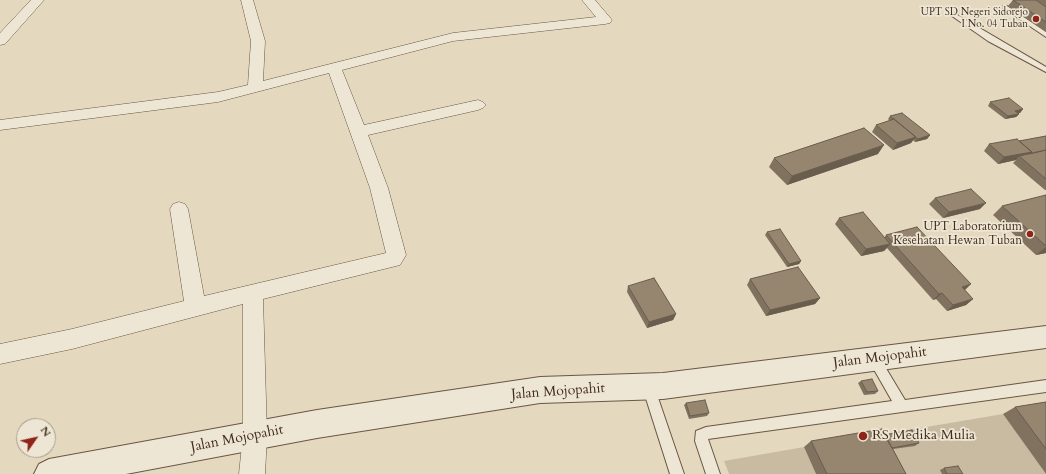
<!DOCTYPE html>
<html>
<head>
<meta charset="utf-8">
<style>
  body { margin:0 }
  #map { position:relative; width:1046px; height:474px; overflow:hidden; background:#e4d9be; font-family:Cardo,serif }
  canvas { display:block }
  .north { position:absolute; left:16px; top:418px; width:40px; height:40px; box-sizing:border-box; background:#ede6d5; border:1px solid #a99b8a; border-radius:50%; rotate:56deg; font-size:11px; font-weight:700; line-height:16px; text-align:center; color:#422b1a }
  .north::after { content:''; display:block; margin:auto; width:14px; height:18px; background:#8f2418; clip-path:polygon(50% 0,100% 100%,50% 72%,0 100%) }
</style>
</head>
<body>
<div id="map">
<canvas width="1046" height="474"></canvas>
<div class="north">N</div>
</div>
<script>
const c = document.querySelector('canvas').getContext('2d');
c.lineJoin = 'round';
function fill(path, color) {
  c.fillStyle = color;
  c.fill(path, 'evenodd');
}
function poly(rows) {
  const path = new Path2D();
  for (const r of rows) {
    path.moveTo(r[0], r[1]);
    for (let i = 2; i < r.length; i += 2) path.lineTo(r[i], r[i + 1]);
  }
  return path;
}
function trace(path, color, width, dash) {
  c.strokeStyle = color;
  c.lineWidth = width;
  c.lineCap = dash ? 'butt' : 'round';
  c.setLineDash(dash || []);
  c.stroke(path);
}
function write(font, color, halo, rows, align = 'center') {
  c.font = font + ' Cardo,serif';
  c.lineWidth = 3.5;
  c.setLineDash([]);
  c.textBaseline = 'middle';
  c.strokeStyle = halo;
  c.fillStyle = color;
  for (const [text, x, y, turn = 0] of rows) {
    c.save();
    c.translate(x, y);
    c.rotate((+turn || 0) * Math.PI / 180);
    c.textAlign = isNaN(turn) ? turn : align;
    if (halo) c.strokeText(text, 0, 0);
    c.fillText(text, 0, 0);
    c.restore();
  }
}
fill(poly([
  [1003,414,1046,474,893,474,873,436],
  [804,447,816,474,729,474,724,461]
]), '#c8bba2');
const service = poly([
  [1003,6,1007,6,1046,32,1046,37,1003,8,1003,6],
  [954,13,1046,67,1046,72,988,41,952,16,951,15,954,13],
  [874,354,878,355,905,400,1046,380,1046,392,708,439,720,474,706,474,695,441,696,431,706,427,892,401,868,359,870,355,874,354],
  [648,380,652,382,654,386,684,474,670,474,642,386,644,382,648,380]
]);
const minor = poly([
  [31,0,44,0,5,44,0,45,0,33,31,0],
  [241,0,253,0,265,41,263,81,453,33,596,17,582,0,595,0,612,20,610,23,605,24,453,41,342,70,364,125,478,100,483,102,486,105,483,108,478,110,368,135,388,188,406,255,400,265,263,299,267,435,265,474,239,474,243,435,243,304,72,349,0,364,0,344,72,329,184,301,170,209,173,204,179,202,185,204,188,209,204,296,386,253,370,188,329,73,218,102,0,130,0,120,218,92,248,85,251,41,241,0]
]);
const tertiary = poly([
  [1046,326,1046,348,663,399,540,403,317,438,126,474,34,474,39,464,49,459,317,410,540,377,663,373,1046,326]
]);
trace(service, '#6a5643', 2);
trace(minor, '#6a5643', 1);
trace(tertiary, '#6a5643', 2);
fill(service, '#ede6d5');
fill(minor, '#ede6d5');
fill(tertiary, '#ede6d5');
fill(poly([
  [1013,0,1046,0,1046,32,1008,6],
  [990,102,1023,109,1020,113,1018,113,1019,114,1016,117,1005,119,988,106],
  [890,116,930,135,927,139,915,142,913,140,911,143,893,150,872,132,876,125,890,121,888,119],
  [1046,136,1046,190,1045,190,1013,163,1016,160,998,164,984,151,989,144,1019,141],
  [878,154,787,185,769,167,774,158],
  [1046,195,1046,253,1036,255,993,215,1002,206],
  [935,198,980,209,943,218,929,204],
  [839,218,884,238,886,235,965,290,973,299,966,305,947,311,936,299,933,300,887,248,884,251,861,256,835,224],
  [767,232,801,261,799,264,787,267,765,235],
  [750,279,820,298,815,304,766,316,747,285],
  [628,286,676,314,673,320,647,328,627,292],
  [861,381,878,391,875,394,864,395,858,383],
  [1046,402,1046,474,1003,414,1015,407],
  [686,403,709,413,707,416,689,419,684,405],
  [884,435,919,443,915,446,893,449,906,474,816,474,804,447,811,441],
  [944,468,963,474,942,474,940,470]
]), '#81725f');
fill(poly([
  [1023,109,1020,113,1012,114,1015,111],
  [1019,114,1016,117,1005,119,1008,116],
  [930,135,927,139,915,142,918,139],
  [916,137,911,143,893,150,897,143],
  [884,145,878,154,787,185,792,176],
  [1032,152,1029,155,1019,156,1016,160,998,164,1004,157],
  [986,203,980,209,943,218,949,212],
  [890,244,884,251,861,256,866,249],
  [1046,247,1046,253,1036,255],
  [801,261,799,264,787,267,789,264],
  [971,284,964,291,962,287],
  [942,293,936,299,933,300,939,294],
  [820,298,815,304,766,316,770,310],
  [973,299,966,305,947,311,953,305],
  [676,314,673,320,647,328,649,322]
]), '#695d4e');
const building = poly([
  [1013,0,1036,0,1046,7,1046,22,1013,0],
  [1009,98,1023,109,1015,111,1019,114,1008,116,990,102,1009,98],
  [902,113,930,135,918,139,890,116,902,113],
  [894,119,916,137,897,143,876,125,894,119],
  [864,128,884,145,792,176,774,158,864,128],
  [1046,136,1046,150,1029,154,1032,152,1019,141,1046,136],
  [1017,139,1032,152,1004,157,989,144,1017,139],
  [1046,150,1046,179,1019,156,1046,150],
  [971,189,986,203,949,212,935,198,971,189],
  [1046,195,1046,246,1002,206,1046,195],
  [863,212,890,244,866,249,839,218,863,212],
  [917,227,971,284,962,287,973,299,953,305,942,293,939,294,886,235,917,227],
  [780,229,801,261,789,264,767,232,780,229],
  [798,267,820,298,770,310,750,279,798,267],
  [654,278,676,314,649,322,628,286,654,278],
  [872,379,878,391,867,392,861,381,872,379],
  [705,400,709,413,690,416,686,403,705,400],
  [1046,402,1046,449,1015,407,1046,402],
  [882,429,906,474,827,474,811,441,882,429],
  [912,430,919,443,892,448,884,435,912,430],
  [958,466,963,474,947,474,944,468,958,466]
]);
fill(building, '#96856f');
trace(building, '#695d4e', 1);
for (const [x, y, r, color] of [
  [1036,19,4,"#8f2418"],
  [1030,234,4,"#8f2418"],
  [863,436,5,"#8f2418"]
]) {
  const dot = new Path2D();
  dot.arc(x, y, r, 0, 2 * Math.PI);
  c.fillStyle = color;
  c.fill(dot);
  trace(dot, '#ede6d5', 1.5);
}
write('10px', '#422b1a', '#ede6d5', [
  ["UPT SD Negeri Sidorejo",1028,13],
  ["I No. 04 Tuban",1028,25]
], 'right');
write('12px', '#422b1a', '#ede6d5', [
  ["UPT Laboratorium",1022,227],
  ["Kesehatan Hewan Tuban",1022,241]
], 'right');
write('14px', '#422b1a', '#ede6d5', [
  ["Jalan Mojopahit",880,358,-7],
  ["Jalan Mojopahit",558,392,-4],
  ["Jalan Mojopahit",237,439,-11]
]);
write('14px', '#422b1a', '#ede6d5', [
  ["RS Medika Mulia",872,436]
], 'left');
</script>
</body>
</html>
